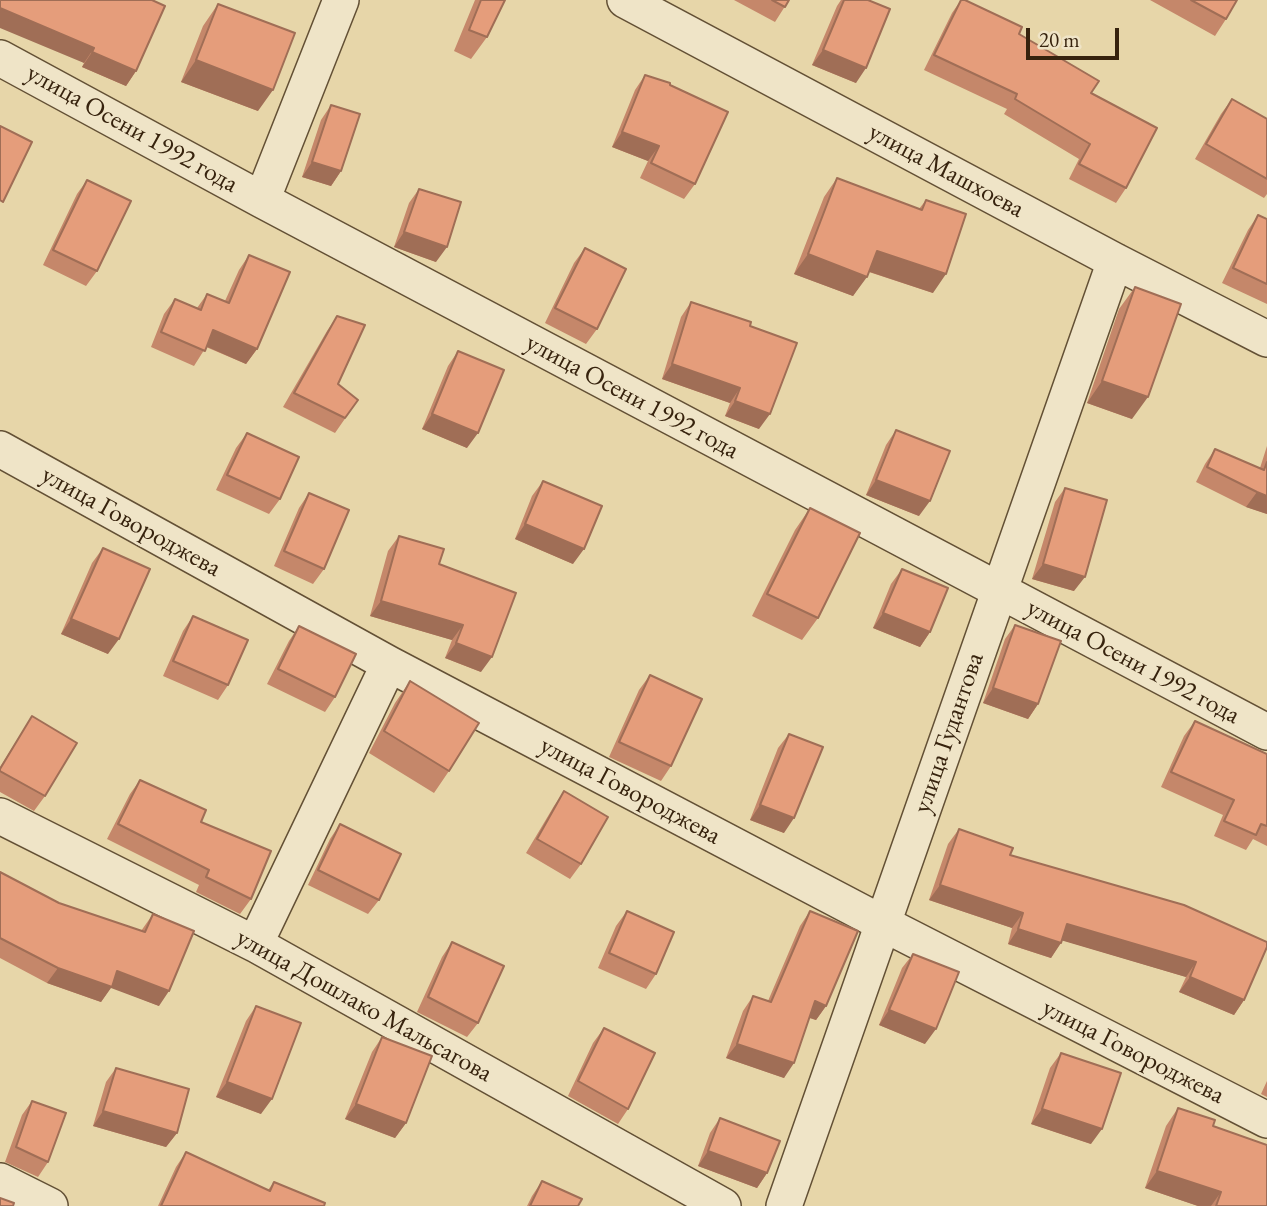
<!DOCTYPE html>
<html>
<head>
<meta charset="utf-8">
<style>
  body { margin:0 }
  #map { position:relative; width:1267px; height:1206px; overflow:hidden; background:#e7d6a9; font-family:"EB Garamond",serif }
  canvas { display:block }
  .scale { position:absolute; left:1026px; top:28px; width:93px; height:32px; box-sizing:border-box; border:4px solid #37230e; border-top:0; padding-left:9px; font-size:21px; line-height:24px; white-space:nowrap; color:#37230e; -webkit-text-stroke:5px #efe4c7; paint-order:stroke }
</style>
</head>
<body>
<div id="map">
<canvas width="1267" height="1206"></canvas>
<div class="scale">20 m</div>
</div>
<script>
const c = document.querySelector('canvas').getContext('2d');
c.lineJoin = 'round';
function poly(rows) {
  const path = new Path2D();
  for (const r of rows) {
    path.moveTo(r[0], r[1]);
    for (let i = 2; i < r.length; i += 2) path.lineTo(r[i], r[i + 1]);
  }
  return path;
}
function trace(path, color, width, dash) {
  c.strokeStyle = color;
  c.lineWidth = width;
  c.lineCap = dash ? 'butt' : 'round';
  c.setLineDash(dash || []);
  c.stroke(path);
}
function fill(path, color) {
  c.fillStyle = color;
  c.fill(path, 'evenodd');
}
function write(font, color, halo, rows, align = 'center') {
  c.font = font + ' "EB Garamond",serif';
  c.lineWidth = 5;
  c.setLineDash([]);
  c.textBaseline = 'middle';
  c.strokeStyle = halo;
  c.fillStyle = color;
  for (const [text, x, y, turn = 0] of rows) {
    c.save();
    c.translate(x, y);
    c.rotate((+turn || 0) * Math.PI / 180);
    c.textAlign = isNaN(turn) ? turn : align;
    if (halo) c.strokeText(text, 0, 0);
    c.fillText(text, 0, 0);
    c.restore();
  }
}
const street = poly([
  [625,0,1115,261,1267,339],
  [0,58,262,200,1267,732],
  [262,200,341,0],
  [0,449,389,664,882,923,1267,1120],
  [0,816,255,944,723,1206],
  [255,944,389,664],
  [0,1181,50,1206],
  [784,1206,1115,261]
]);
trace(street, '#635035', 38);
trace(street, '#efe4c7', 35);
fill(poly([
  [0,0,136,71,126,86,82,67,84,63],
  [475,0,505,0,487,37,471,59,454,51],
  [734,0,789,0,775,22],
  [841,0,868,0,856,83,812,65,837,6],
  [961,0,1019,34,1091,93,1126,188,1116,203,1069,179,1079,159,1004,114,1007,109,924,70,952,13],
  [1150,0,1237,0,1226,19,1215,36],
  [218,4,258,111,181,82,203,26],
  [645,75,670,85,695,184,684,199,640,178,648,161,612,147,635,90],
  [1232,99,1267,119,1267,194,1264,198,1195,159,1221,114],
  [331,105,341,171,331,186,302,177,321,120],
  [837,178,919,209,926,200,933,293,869,272,853,296,794,274,824,197],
  [87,180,97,271,86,286,43,265,77,194],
  [419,189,436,262,394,247,409,203],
  [1258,215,1267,219,1267,304,1222,283,1248,230],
  [585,248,597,329,586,344,545,323,574,263],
  [249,255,257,349,246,364,206,347,194,366,151,347,164,314,175,299,197,308,207,294,225,301,239,270],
  [1135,287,1132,419,1087,403,1119,309],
  [691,302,750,326,759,429,725,416,730,403,662,379,681,317],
  [337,316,338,384,358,400,335,433,283,407,327,331],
  [458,351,467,448,422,429,448,366],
  [896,430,919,516,866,495,886,445],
  [247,433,280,499,269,514,216,490,236,448],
  [1267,446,1267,514,1246,507,1196,482,1205,464,1215,449,1260,468],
  [543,481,573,564,515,539,532,496],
  [1065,488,1074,591,1032,579,1055,502],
  [309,493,324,569,313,584,274,566,299,508],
  [810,508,818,618,802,640,752,616,795,530],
  [399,536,439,564,481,672,445,658,452,640,370,616,388,551],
  [103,548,108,654,61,634,92,563],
  [902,569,930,632,920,647,873,628,891,584],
  [193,616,228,685,218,700,163,676,183,631],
  [1015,625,1038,704,1028,719,983,703,1005,639],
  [299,626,335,697,325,712,267,684,289,641],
  [650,675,671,766,661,781,609,757,639,690],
  [410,681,449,771,434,793,369,753,395,703],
  [32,716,45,796,34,811,0,792,0,767],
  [1195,721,1267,754,1267,846,1253,839,1246,850,1214,836,1223,815,1161,787,1184,736],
  [789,734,784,833,750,820,778,748],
  [140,780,201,822,251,899,240,914,196,892,199,885,107,839,130,794],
  [564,791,581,864,570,879,526,853,554,806],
  [340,824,379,900,368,914,308,885,330,839],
  [959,829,1010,855,1184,905,1244,1000,1234,1015,1179,992,1186,977,1062,940,1051,958,1008,944,1012,928,929,900,948,844],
  [0,872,59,903,141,931,153,914,159,1006,111,987,101,1002,47,983,0,958],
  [627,911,656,974,646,989,598,968,616,926],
  [810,911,826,1006,816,1020,809,1018,784,1078,726,1058,743,1011,753,996,768,1001,800,926],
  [452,942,478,1023,467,1037,417,1012,442,957],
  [913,954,925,1044,879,1025,902,968],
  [256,1006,261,1114,216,1097,246,1021],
  [604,1028,628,1109,618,1124,568,1096,593,1043],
  [382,1037,406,1123,395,1138,345,1119,372,1052],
  [1061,1053,1091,1144,1031,1124,1050,1068],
  [116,1068,177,1133,166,1147,93,1126,106,1082],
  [1267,1081,1267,1097,1261,1094],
  [32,1101,48,1162,38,1177,5,1162,22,1115],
  [1178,1108,1213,1126,1267,1206,1198,1206,1145,1188,1166,1126],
  [720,1118,767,1173,757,1188,698,1166,710,1133],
  [186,1152,268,1190,274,1182,324,1206,158,1206,176,1167],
  [542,1181,578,1206,527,1206,532,1196]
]), '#c5876a');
fill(poly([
  [0,8,94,48,84,63,0,28],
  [823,50,866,68,856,83,812,65],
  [92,52,136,71,126,86,82,67],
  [196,60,273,90,258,111,181,82],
  [622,132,659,146,648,161,612,147],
  [312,162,341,171,331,186,302,177],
  [404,232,447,247,436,262,394,247],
  [877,251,946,274,933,293,864,270],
  [808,254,867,277,853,296,794,274],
  [213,330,257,349,246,364,203,345],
  [672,364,740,388,730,403,662,379],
  [1102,381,1148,397,1132,419,1087,403],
  [735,401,770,414,759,429,725,416],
  [432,414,478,433,467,448,422,429],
  [876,480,930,501,919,516,866,495],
  [1257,492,1267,496,1267,514,1246,507],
  [525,524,584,549,573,564,515,539],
  [1043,564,1085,577,1074,591,1032,579],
  [381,601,463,625,452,640,370,616],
  [883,613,930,632,920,647,873,628],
  [71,619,119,639,108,654,61,634],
  [456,643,492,657,481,672,445,658],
  [993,688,1038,704,1028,719,983,703],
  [760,805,794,818,784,833,750,820],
  [940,885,1023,913,1012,928,929,900],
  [1067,924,1196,962,1186,977,1057,939],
  [1018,929,1061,943,1051,958,1008,944],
  [58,968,117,971,169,991,159,1006,111,988,101,1002,47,983],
  [1190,977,1244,1000,1234,1015,1179,992],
  [815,1001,826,1006,816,1020,805,1016],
  [889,1010,936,1029,925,1044,879,1025],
  [737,1044,794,1063,784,1078,726,1058],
  [227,1082,272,1099,261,1114,216,1097],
  [356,1104,406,1123,395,1138,345,1119],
  [1042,1109,1102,1129,1091,1144,1031,1124],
  [103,1111,177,1133,166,1147,93,1126],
  [708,1151,767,1173,757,1188,698,1166],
  [1157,1171,1221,1192,1211,1206,1198,1206,1145,1188]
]), '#a06e56');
const building = poly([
  [0,0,152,0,165,6,136,71,92,52,94,48,0,8,0,0],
  [481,0,505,0,487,37,469,30,481,0],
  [772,0,789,0,785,7,772,0],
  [844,0,868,0,890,9,866,68,823,50,844,0],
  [961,0,965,0,1022,27,1019,34,1099,81,1091,93,1157,128,1126,188,1079,164,1090,144,1015,99,1017,94,934,55,961,0],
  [1191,0,1237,0,1226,19,1191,0],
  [218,4,295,33,273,90,196,60,218,4],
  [645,75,670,83,670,85,728,112,695,184,651,163,659,146,622,132,645,75],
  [1232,99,1267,119,1267,179,1206,144,1232,99],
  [331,105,360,114,341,171,312,162,331,105],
  [0,126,32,142,3,202,0,200,0,126],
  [837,178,922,210,926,200,966,214,946,274,877,251,867,277,808,254,837,178],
  [87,180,131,201,97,271,53,250,87,180],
  [419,189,461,202,447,247,404,232,419,189],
  [1258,215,1267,219,1267,284,1233,268,1258,215],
  [585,248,626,269,597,329,555,308,585,248],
  [249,255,290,272,257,349,213,330,205,351,161,332,175,299,201,310,207,294,229,303,249,255],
  [1135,287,1181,304,1148,397,1102,381,1135,287],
  [691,302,751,322,750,326,797,343,770,414,735,401,740,388,672,364,691,302],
  [337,316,365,325,338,384,358,400,345,418,294,393,337,316],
  [458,351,504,370,478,433,432,414,458,351],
  [896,430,950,451,930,501,876,480,896,430],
  [247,433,299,457,280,499,227,475,247,433],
  [1215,449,1264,470,1267,462,1267,496,1257,492,1207,467,1215,449],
  [543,481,602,506,584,549,525,524,543,481],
  [1065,488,1107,500,1085,577,1043,564,1065,488],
  [309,493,349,510,324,569,284,551,309,493],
  [810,508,860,533,818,618,767,594,810,508],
  [399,536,444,549,439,564,516,593,492,657,456,643,463,625,381,601,399,536],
  [103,548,150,569,119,639,71,619,103,548],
  [902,569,948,588,930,632,883,613,902,569],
  [193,616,248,640,228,685,173,661,193,616],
  [1015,625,1061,641,1038,704,993,688,1015,625],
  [299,626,356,654,335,697,278,669,299,626],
  [650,675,702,699,671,766,619,742,650,675],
  [410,681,479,723,449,771,384,731,410,681],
  [32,716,77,743,45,796,0,771,0,769,32,716],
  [1195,721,1267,754,1267,826,1261,824,1256,835,1224,821,1234,800,1171,772,1195,721],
  [789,734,823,747,794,818,760,805,789,734],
  [140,780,206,810,201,822,271,851,251,899,206,877,209,870,118,824,140,780],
  [564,791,608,817,581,864,537,839,564,791],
  [340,824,401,854,379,900,318,870,340,824],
  [959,829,1013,848,1010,855,1184,905,1267,942,1267,947,1244,1000,1190,977,1196,962,1067,924,1061,943,1018,929,1023,913,940,885,959,829],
  [0,872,59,903,145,932,153,914,194,931,169,991,117,971,112,987,58,968,0,938,0,872],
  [627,911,674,932,656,974,609,953,627,911],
  [810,911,858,931,826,1006,815,1001,794,1063,737,1044,753,996,771,1002,810,911],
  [452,942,504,966,478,1023,428,997,452,942],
  [913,954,959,972,936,1029,889,1010,913,954],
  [256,1006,301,1023,272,1099,227,1082,256,1006],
  [604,1028,655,1053,628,1109,578,1081,604,1028],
  [382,1037,432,1056,406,1123,356,1104,382,1037],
  [1061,1053,1121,1073,1102,1129,1042,1109,1061,1053],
  [116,1068,189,1089,177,1133,103,1111,116,1068],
  [32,1101,66,1113,48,1162,16,1147,32,1101],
  [1178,1108,1215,1120,1213,1126,1267,1145,1267,1206,1216,1206,1221,1192,1157,1171,1178,1108],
  [720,1118,780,1141,767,1173,708,1151,720,1118],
  [186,1152,270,1191,274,1182,325,1203,324,1206,161,1206,186,1152],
  [542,1181,582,1199,578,1206,530,1206,542,1181],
  [0,1198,14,1203,13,1206,0,1206,0,1198]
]);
fill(building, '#e59d7b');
trace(building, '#a06e56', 2);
write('26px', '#37230e', '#efe4c7', [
  ["улица Осени 1992 года",132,129,29],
  ["улица Машхоева",946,171,28],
  ["улица Осени 1992 года",632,397,28],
  ["улица Говороджева",131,522,29],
  ["улица Осени 1992 года",1133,662,28],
  ["улица Гудантова",949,733,-71],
  ["улица Говороджева",630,791,28],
  ["улица Дошлако Мальсагова",364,1006,29],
  ["улица Говороджева",1133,1052,27]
]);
</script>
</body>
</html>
